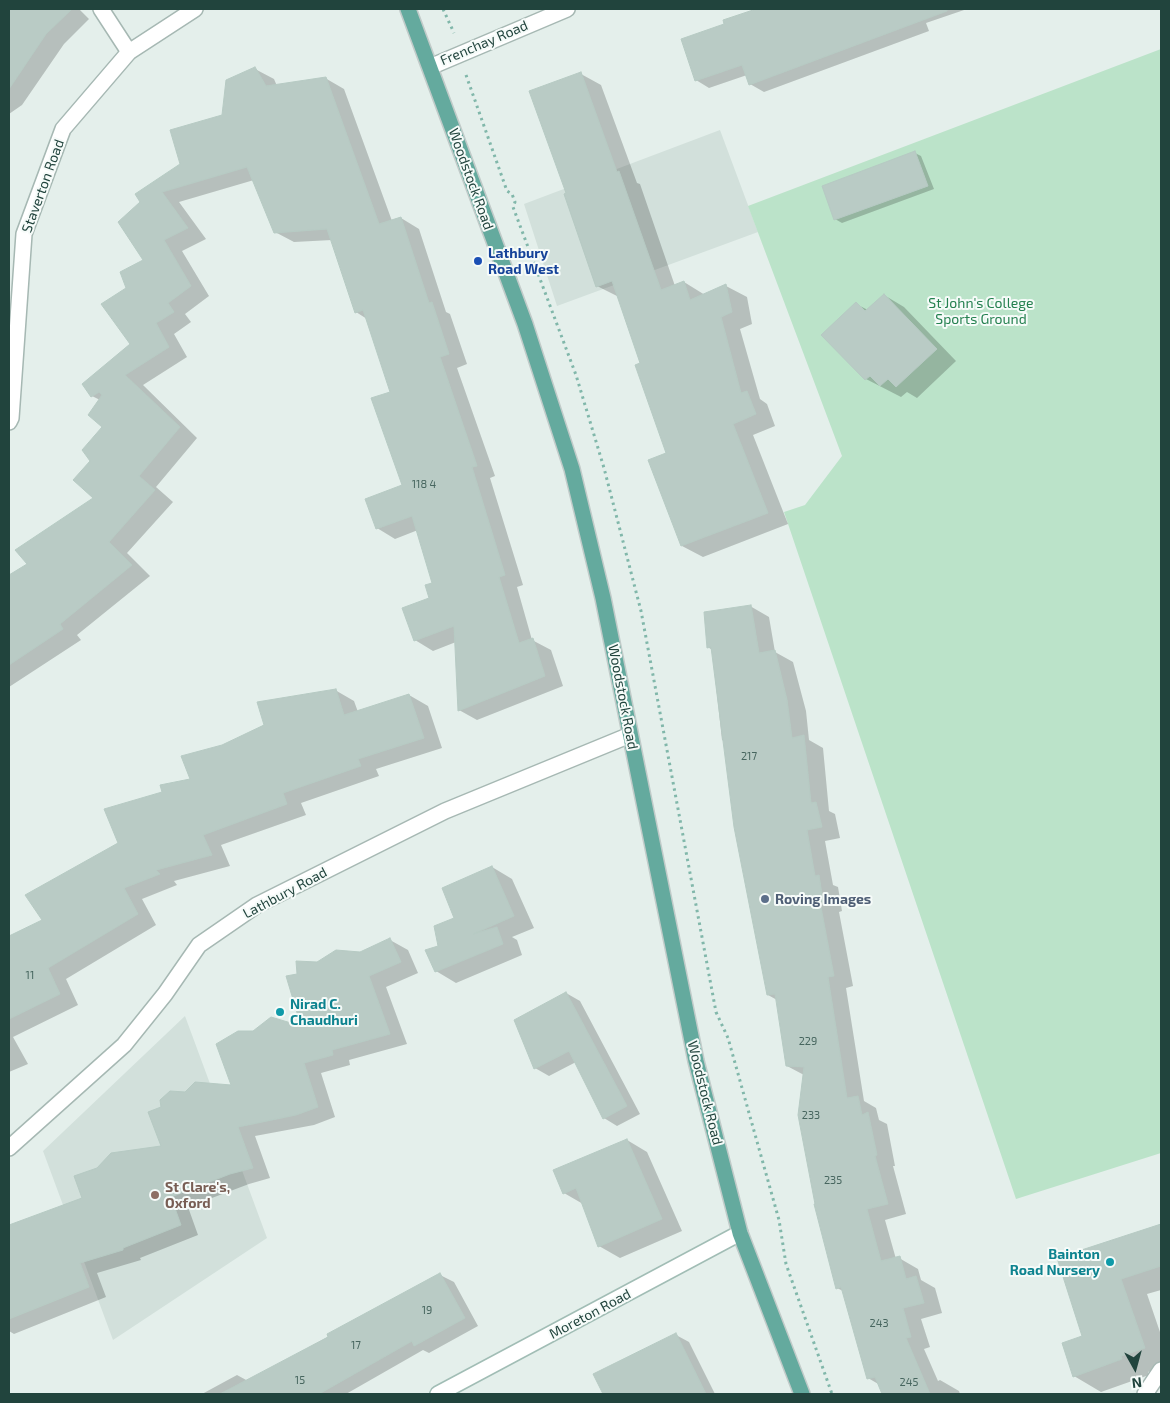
<!DOCTYPE html>
<html>
<head>
<meta charset="utf-8">
<style>
  body { margin:0 }
  #map { position:relative; width:1170px; height:1403px; overflow:hidden; background:#e4efeb; font-family:"Exo 2",sans-serif }
  canvas { display:block }
  .frame { position:absolute; inset:0; border:10px solid #21443d; pointer-events:none }
  .north { position:absolute; left:1110px; top:1343px; width:50px; height:50px; -webkit-text-stroke:4px #f6fbf9; paint-order:stroke; rotate:173deg; font-size:14px; font-weight:700; line-height:20px; text-align:center; color:#21443d }
  .north::after { content:''; display:block; margin:auto; width:18px; height:22px; background:#21443d; clip-path:polygon(50% 0,100% 100%,50% 72%,0 100%) }
</style>
</head>
<body>
<div id="map">
<canvas width="1170" height="1403"></canvas>
<div class="frame"></div>
<div class="north">N</div>
</div>
<script>
const c = document.querySelector('canvas').getContext('2d');
c.lineJoin = 'round';
function fill(path, color) {
  c.fillStyle = color;
  c.fill(path, 'evenodd');
}
function poly(rows) {
  const path = new Path2D();
  for (const r of rows) {
    path.moveTo(r[0], r[1]);
    for (let i = 2; i < r.length; i += 2) path.lineTo(r[i], r[i + 1]);
  }
  return path;
}
function trace(path, color, width, dash) {
  c.strokeStyle = color;
  c.lineWidth = width;
  c.lineCap = dash ? 'butt' : 'round';
  c.setLineDash(dash || []);
  c.stroke(path);
}
function write(font, color, halo, rows, align = 'center') {
  c.font = font + ' "Exo 2",sans-serif';
  c.lineWidth = 4;
  c.setLineDash([]);
  c.textBaseline = 'middle';
  c.strokeStyle = halo;
  c.fillStyle = color;
  for (const [text, x, y, turn = 0] of rows) {
    c.save();
    c.translate(x, y);
    c.rotate((+turn || 0) * Math.PI / 180);
    c.textAlign = isNaN(turn) ? turn : align;
    if (halo) c.strokeText(text, 0, 0);
    c.fillText(text, 0, 0);
    c.restore();
  }
}
fill(poly([
  [720,130,758,232,557,306,524,204],
  [185,1016,267,1238,113,1340,43,1151]
]), '#d2e0db');
fill(poly([
  [1161,49,1161,1153,1016,1199,784,512,805,505,842,456,748,206]
]), '#bbe3c9');
fill(poly([
  [9,9,79,9,89,19,64,44,22,105,9,114],
  [760,9,967,9,926,23,929,31,764,92,750,84,747,75,709,88,696,80,726,25,725,21],
  [255,69,274,79,277,86,325,78,344,89,392,221,401,218,419,229,446,312,450,314,467,364,457,368,495,476,490,478,523,585,517,587,532,640,551,650,563,686,477,720,459,710,456,642,433,651,415,640,431,599,434,583,418,530,395,539,377,528,404,486,392,393,367,319,356,312,332,240,294,242,275,232,254,180,179,202,206,239,182,251,209,296,185,314,191,322,174,334,187,357,143,385,197,438,156,487,173,502,127,553,150,576,77,635,81,640,9,687,9,576,29,564,96,498,92,461,103,427,100,400,92,396,132,344,128,288,145,260,120,222,181,165,223,116],
  [581,74,601,85,637,183,640,184,675,286,684,282,705,295,726,286,747,297,752,324,740,329,760,399,767,404,775,426,753,435,788,524,703,557,682,546,649,461,668,454,642,363,619,297,597,286],
  [915,153,921,156,934,189,842,223,835,219],
  [884,295,904,307,956,361,917,398,907,392,901,397,866,379,856,304,868,310],
  [750,606,769,617,775,652,793,662,806,711,809,740,823,748,829,811,835,814,840,838,825,841,833,885,838,887,842,911,839,912,853,986,846,988,864,1101,876,1108,879,1120,887,1124,895,1166,893,1166,906,1214,885,1220,896,1259,899,1258,918,1269,921,1280,935,1288,942,1313,921,1319,930,1347,924,1349,938,1381,940,1380,959,1391,960,1394,883,1394,880,1385,868,1378,843,1291,837,1288,817,1205,804,1075,787,1066,777,1000,768,995,726,742,722,740,712,650,708,647],
  [335,690,354,701,358,712,409,695,428,706,442,748,376,769,379,776,301,803,306,815,221,845,230,866,174,881,177,885,142,899,156,925,66,979,78,1005,13,1037,28,1064,9,1072,9,938,44,920,120,844,164,793,192,780,222,746],
  [492,867,512,879,534,928,512,937,517,940,522,955,456,983,436,971,439,947],
  [390,940,408,950,418,973,386,987,407,1044,349,1060,350,1065,321,1073,335,1117,314,1125,255,1136,270,1178,249,1184,188,1207,198,1235,140,1258,141,1260,97,1273,106,1297,14,1334,9,1331,9,1227,83,1199,162,1147,163,1108,185,1093,233,1086,303,1027,298,975,318,963,360,953],
  [566,993,580,1001,640,1114,617,1126,604,1118,576,1062,549,1076,535,1068],
  [627,1140,647,1152,682,1231,620,1258,599,1246,583,1204,564,1193],
  [1161,1226,1161,1290,1147,1294,1161,1335,1161,1367,1148,1372,1149,1375,1101,1392,1074,1376,1084,1337,1058,1259],
  [440,1275,454,1282,478,1326,429,1353,423,1350,346,1394,202,1394,237,1375,248,1381],
  [676,1335,689,1342,715,1394,604,1394,595,1375]
]), '#0003');
const building = poly([
  [9,9,72,9,46,34,9,89,9,9],
  [756,9,947,9,947,11,749,85,742,65,695,81,681,39,724,24,723,20,756,9],
  [255,67,266,86,326,77,379,224,401,217,429,303,432,302,449,354,440,357,477,466,472,467,505,575,499,577,519,643,533,638,545,676,458,711,454,626,414,641,402,608,429,598,425,585,432,583,412,516,376,529,365,499,402,485,371,398,390,392,363,310,355,313,327,229,274,233,247,167,162,192,188,228,164,240,191,286,168,303,174,312,156,323,169,347,125,375,180,427,139,476,155,490,109,542,132,565,60,624,63,629,9,665,9,575,27,564,15,550,93,498,73,480,90,461,82,450,102,427,88,415,102,395,99,392,91,397,82,384,130,344,101,304,126,288,120,272,143,260,118,222,140,202,135,194,180,164,170,130,222,115,226,80,255,67],
  [581,72,617,172,619,171,661,290,684,281,690,300,726,284,732,312,721,317,741,393,747,391,756,414,733,424,768,513,681,546,648,460,666,453,635,365,640,363,612,281,596,287,564,194,566,193,529,91,581,72],
  [915,151,928,186,834,220,822,186,915,151],
  [884,294,937,349,896,387,888,379,880,386,870,376,865,380,821,335,856,302,865,311,884,294],
  [751,605,759,653,775,650,787,700,792,738,804,735,811,803,816,802,822,827,807,830,815,876,819,875,823,901,820,902,834,976,828,977,847,1098,858,1096,862,1115,868,1112,877,1155,875,1156,888,1204,867,1209,881,1261,900,1256,906,1279,916,1276,924,1303,903,1308,911,1337,906,1338,930,1394,882,1394,875,1377,867,1379,841,1287,836,1289,814,1204,815,1204,798,1115,804,1067,786,1066,775,994,767,995,734,827,711,647,707,648,704,612,751,605],
  [336,689,344,715,409,694,424,738,358,759,361,766,283,793,287,804,203,835,212,855,156,870,160,874,124,888,138,914,48,968,60,994,9,1019,9,936,42,920,25,895,118,843,104,809,162,792,160,785,190,779,181,756,222,745,264,725,257,702,336,689],
  [492,866,514,916,473,934,497,927,503,944,435,972,425,950,438,946,434,926,454,918,442,888,492,866],
  [390,938,401,962,369,976,390,1034,332,1050,333,1055,304,1063,318,1107,296,1115,238,1127,253,1168,230,1174,171,1197,181,1225,123,1248,123,1250,80,1263,89,1287,9,1319,9,1225,82,1198,74,1176,97,1168,111,1153,161,1146,148,1112,161,1107,160,1100,170,1091,185,1092,195,1082,231,1085,216,1044,238,1031,253,1031,271,1017,301,1026,286,976,297,974,296,961,317,962,336,950,360,952,390,938],
  [566,992,627,1106,603,1119,569,1051,534,1069,514,1020,566,992],
  [627,1139,662,1219,598,1247,576,1188,563,1194,553,1170,627,1139],
  [1161,1224,1161,1266,1121,1279,1145,1348,1121,1356,1122,1359,1073,1377,1062,1343,1082,1336,1057,1258,1161,1224],
  [440,1273,465,1318,414,1346,412,1341,319,1394,220,1394,328,1337,327,1334,440,1273],
  [676,1333,706,1394,603,1394,593,1374,676,1333]
]);
fill(building, '#b9cbc5');
trace(building, '#b6cac3', 1);
const lane = poly([
  [101,9,129,52]
]);
const street = poly([
  [430,67,567,9],
  [9,422,11,418,24,234,63,129,129,52,195,9],
  [9,1148,124,1045,165,994,199,945,257,905,445,811,630,735],
  [1145,1394,1161,1370]
]);
const secondary = poly([
  [438,1394,740,1233]
]);
const primary = poly([
  [408,9,525,324,572,469,603,598,696,1061,740,1233,802,1394]
]);
trace(lane, '#a6b8b3', 18);
trace(street, '#a6b8b3', 18);
trace(secondary, '#a1bdb5', 18);
trace(primary, '#c1cbc9', 18);
trace(poly([
  [443,9,454,33],
  [466,75,507,191,512,194,515,202,513,207,576,375,604,468,641,611,716,1012,728,1038,779,1220,786,1264,832,1394]
]), '#81b7aa', 3, [2.5, 4]);
trace(lane, '#fff', 15);
trace(street, '#fff', 15);
trace(secondary, '#fff', 15);
trace(primary, '#64aa9e', 15);
for (const [x, y, r, color] of [
  [478,261,5,"#1a4fb4"],
  [765,899,5,"#5c6f8a"],
  [280,1012,5,"#0f9aa8"],
  [155,1195,5,"#8d6e63"],
  [1110,1262,5,"#0f9aa8"]
]) {
  const dot = new Path2D();
  dot.arc(x, y, r, 0, 2 * Math.PI);
  c.fillStyle = color;
  c.fill(dot);
  trace(dot, '#f6fbf9', 2);
}
write('11px', '#47665f', null, [
  ["118 4",424,484],
  ["217",749,756],
  ["11",30,975],
  ["229",808,1041],
  ["233",811,1115],
  ["235",833,1180],
  ["19",427,1310],
  ["243",879,1323],
  ["17",356,1345],
  ["15",300,1380],
  ["245",909,1382]
]);
write('14px', '#21443d', '#f6fbf9', [
  ["Frenchay Road",484,43,-23],
  ["Woodstock Road",471,179,70],
  ["Staverton Road",43,186,-70],
  ["Woodstock Road",623,697,79],
  ["Lathbury Road",285,893,-28],
  ["Woodstock Road",705,1093,76],
  ["Moreton Road",590,1314,-28]
]);
write('bold 14px', '#164399', '#f6fbf9', [
  ["Lathbury",488,253],
  ["Road West",488,269]
], 'left');
write('14px', '#258150', '#f6fbf9', [
  ["St John's College",981,303],
  ["Sports Ground",981,319]
]);
write('bold 14px', '#4e5e75', '#f6fbf9', [
  ["Roving Images",775,899]
], 'left');
write('bold 14px', '#0d838f', '#f6fbf9', [
  ["Nirad C.",290,1004],
  ["Chaudhuri",290,1020],
  ["Bainton",1100,1254,"right"],
  ["Road Nursery",1100,1270,"right"]
], 'left');
write('bold 14px', '#785e54', '#f6fbf9', [
  ["St Clare's,",165,1187],
  ["Oxford",165,1203]
], 'left');
</script>
</body>
</html>
